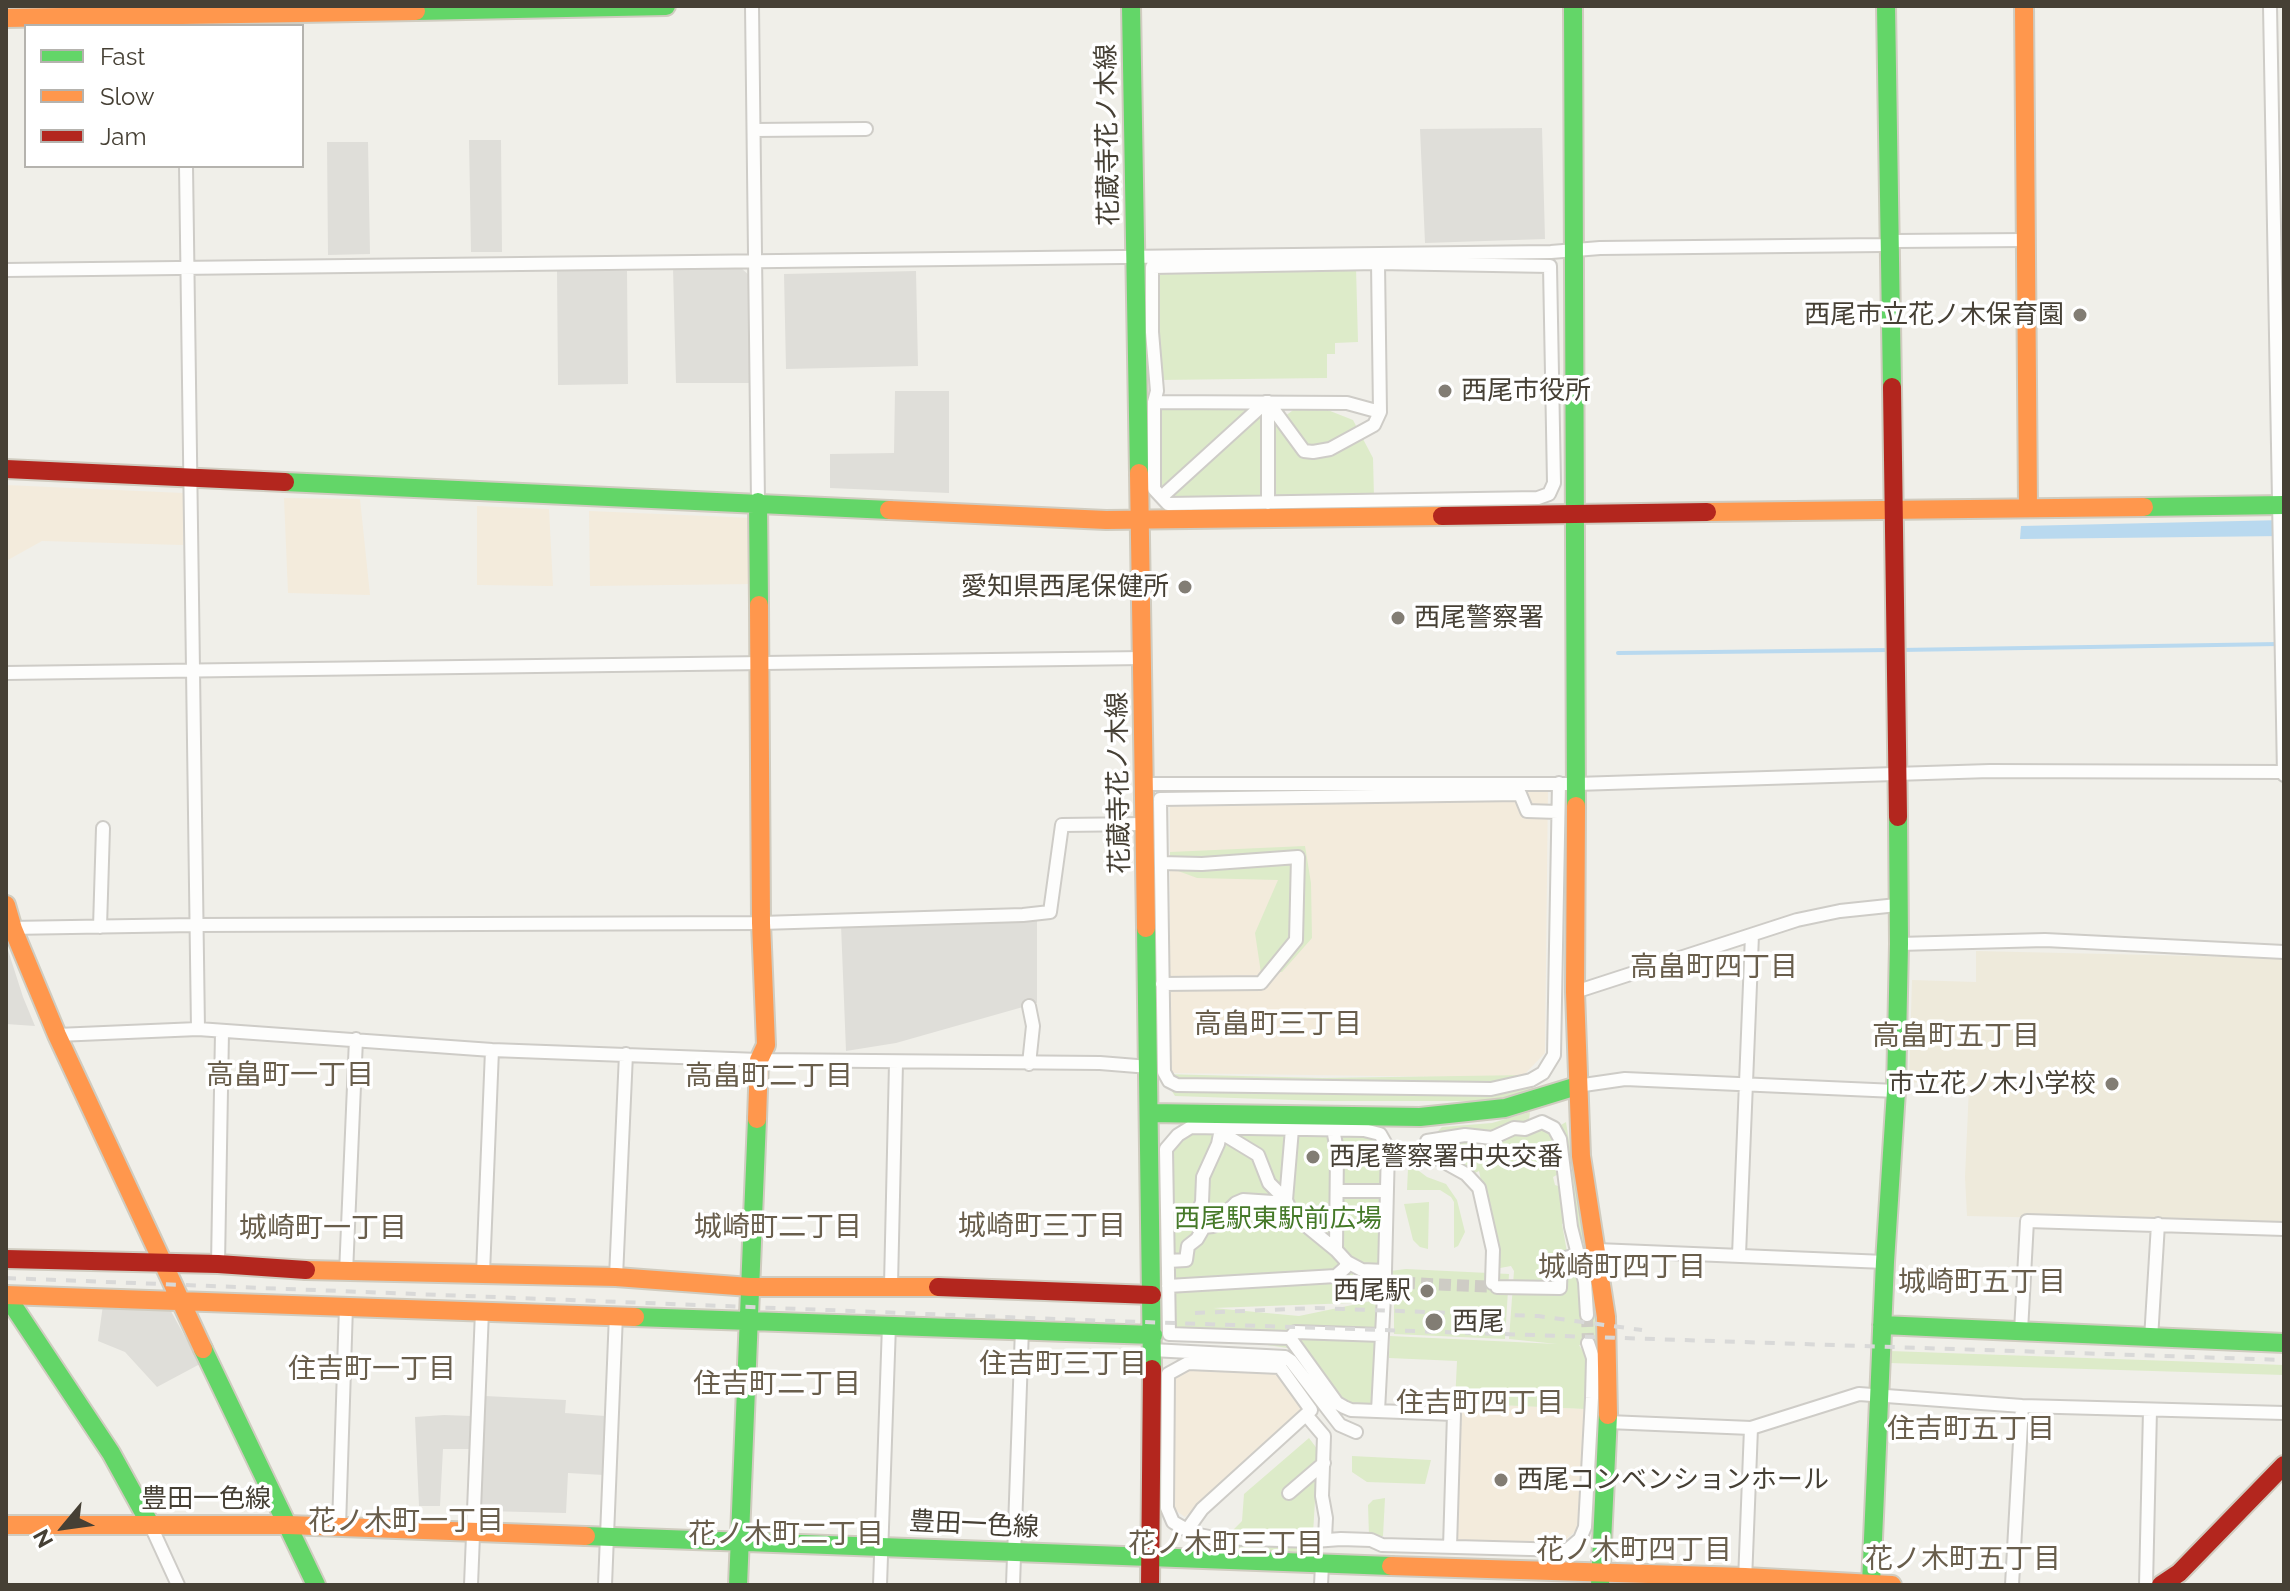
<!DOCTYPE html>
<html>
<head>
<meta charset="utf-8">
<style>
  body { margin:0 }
  #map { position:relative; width:2290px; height:1591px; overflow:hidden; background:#f0efe9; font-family:Raleway,sans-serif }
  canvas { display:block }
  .frame { position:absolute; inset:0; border:8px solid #464035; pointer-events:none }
  .legend { position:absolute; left:24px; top:24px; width:280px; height:144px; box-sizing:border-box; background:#fff; border:2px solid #b5b3ae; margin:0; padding:10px 14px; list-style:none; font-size:24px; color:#464035 }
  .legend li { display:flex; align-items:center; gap:16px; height:40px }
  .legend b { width:40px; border:2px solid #b5b3ae }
  .north { position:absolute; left:24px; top:1487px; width:80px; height:80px; -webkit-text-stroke:6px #fff; paint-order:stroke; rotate:241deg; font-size:22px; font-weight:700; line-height:32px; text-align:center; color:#464035 }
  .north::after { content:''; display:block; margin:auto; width:28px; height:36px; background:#464035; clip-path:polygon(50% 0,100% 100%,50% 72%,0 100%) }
</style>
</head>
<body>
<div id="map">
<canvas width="2290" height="1591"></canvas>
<div class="frame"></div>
<ul class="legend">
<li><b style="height:10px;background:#63d668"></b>Fast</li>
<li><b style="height:10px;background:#ff974d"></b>Slow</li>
<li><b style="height:10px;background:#b3261e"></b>Jam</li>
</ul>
<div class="north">N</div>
</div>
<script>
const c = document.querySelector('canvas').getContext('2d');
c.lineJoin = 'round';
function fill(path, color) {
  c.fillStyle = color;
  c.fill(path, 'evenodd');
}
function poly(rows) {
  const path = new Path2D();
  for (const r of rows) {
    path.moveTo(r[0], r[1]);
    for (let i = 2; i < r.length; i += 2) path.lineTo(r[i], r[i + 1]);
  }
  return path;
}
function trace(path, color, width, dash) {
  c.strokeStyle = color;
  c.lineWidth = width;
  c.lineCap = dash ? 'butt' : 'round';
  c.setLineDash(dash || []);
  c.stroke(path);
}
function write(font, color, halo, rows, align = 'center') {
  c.font = font + ' Raleway,"Noto Sans JP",sans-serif';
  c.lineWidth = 7;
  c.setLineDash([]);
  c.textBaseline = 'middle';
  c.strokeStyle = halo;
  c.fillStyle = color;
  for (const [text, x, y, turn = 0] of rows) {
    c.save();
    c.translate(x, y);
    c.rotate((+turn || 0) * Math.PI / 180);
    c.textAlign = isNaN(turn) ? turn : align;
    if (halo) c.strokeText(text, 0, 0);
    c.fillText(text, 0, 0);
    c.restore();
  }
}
fill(poly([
  [6,485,183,493,183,545,42,541,6,561],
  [284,498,360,499,370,595,288,593],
  [477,506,549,509,553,586,477,585],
  [589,511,753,518,753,584,590,586],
  [1548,786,1545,1053,1521,1078,1170,1073,1170,790],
  [1187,1366,1277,1369,1308,1409,1185,1517,1171,1507,1173,1374],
  [1462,1403,1585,1409,1581,1526,1560,1545,1457,1540]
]), '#f3ebdc');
fill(poly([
  [1976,951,2284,958,2284,1223,1967,1216,1965,1177,1969,1087,1909,1082,1912,980,1976,982]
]), '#eeeadb');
fill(poly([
  [1356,267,1358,342,1335,343,1335,354,1327,354,1327,378,1159,380,1157,273],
  [1272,395,1273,425,1296,408,1320,407,1353,420,1373,458,1374,497,1275,499,1273,441,1272,508,1167,507,1150,493,1148,399],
  [1305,846,1311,883,1312,938,1282,972,1261,973,1255,933,1278,880,1197,878,1170,868,1170,852],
  [1161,1074,1322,1078,1529,1075,1534,1090,1489,1101,1324,1101,1175,1096],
  [1530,1112,1529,1120,1544,1117,1558,1123,1546,1130,1551,1134,1551,1131,1566,1122,1573,1166,1553,1177,1555,1185,1561,1187,1560,1180,1575,1168,1587,1242,1573,1246,1566,1222,1562,1224,1567,1252,1555,1256,1554,1283,1556,1284,1557,1258,1586,1245,1592,1283,1588,1284,1594,1284,1601,1347,1579,1345,1588,1359,1585,1409,1455,1403,1457,1361,1389,1358,1390,1336,1557,1344,1509,1339,1514,1271,1511,1266,1500,1268,1479,1171,1473,1174,1439,1157,1437,1132,1442,1127,1492,1123],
  [1188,1131,1338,1132,1379,1138,1385,1148,1382,1272,1406,1269,1509,1274,1505,1339,1394,1334,1394,1292,1354,1290,1361,1276,1372,1273,1353,1273,1352,1303,1213,1308,1299,1316,1391,1297,1383,1417,1335,1407,1288,1348,1157,1329,1158,1304,1173,1305,1171,1149],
  [1409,1147,1419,1171,1427,1177,1446,1184,1457,1200,1465,1232,1458,1246,1454,1248,1454,1202,1451,1197,1440,1190,1407,1190],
  [1429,1202,1428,1249,1420,1247,1413,1240,1404,1204],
  [1890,1351,2284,1365,2284,1375,1889,1363],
  [1309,1438,1318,1450,1313,1534,1230,1533,1242,1521,1244,1494],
  [1352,1456,1431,1460,1425,1484,1367,1482,1352,1472],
  [1385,1498,1383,1536,1369,1536,1368,1505,1373,1500],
  [1198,1539,1310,1543,1310,1552,1195,1549]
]), '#ddebc9');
fill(poly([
  [1542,128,1545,239,1425,243,1420,129],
  [469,140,501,140,502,252,471,252],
  [327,142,368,142,370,254,328,255],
  [740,267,751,277,750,383,676,383,673,268],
  [557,271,627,271,628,384,558,385],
  [916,271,918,366,786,369,784,274],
  [895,391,949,391,949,493,830,488,830,454,894,453],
  [1037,916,1037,1003,896,1043,846,1051,841,925],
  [6,944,23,997,35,1026,6,1024],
  [167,1304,200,1364,157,1387,125,1352,98,1341,103,1305],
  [485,1396,566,1400,565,1413,605,1416,604,1475,568,1473,566,1513,485,1511,480,1506],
  [444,1415,471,1416,471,1449,443,1449,440,1506,419,1506,415,1417]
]), '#dfded9');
fill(poly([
  [2284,520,2284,536,2020,539,2021,526]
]), '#b9d9ef');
trace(poly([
  [1900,650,2279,644],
  [1618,653,1891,650]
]), '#b9d9ef', 4);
trace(poly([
  [1385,1282,1497,1287],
  [1587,1315,1588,1343]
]), '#ceccc5', 12, [12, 6]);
const street = poly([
  [752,6,758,502],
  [2270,6,2284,775],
  [754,130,866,129],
  [186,166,198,1029],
  [1378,263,1550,266,1554,483,1549,494,1538,498,1168,504,1154,489,1154,402,1157,391,1152,332,1152,267,1378,263],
  [6,270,1551,252,1600,248,1883,245,1895,241,2025,240],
  [1154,402,1347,403,1380,412],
  [1268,402,1304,451,1313,452,1330,449,1374,425,1380,412,1378,263],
  [1268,402,1268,503],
  [1167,492,1266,402],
  [6,673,1143,658],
  [1145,784,1576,784,1990,771,2283,772],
  [1160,799,1520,794,1527,811,1558,812],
  [1160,801,1164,1072,1169,1081,1177,1085,1491,1089,1531,1080,1543,1073,1554,1055,1559,783],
  [1161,863,1202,864,1298,857,1296,940,1261,983,1162,984],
  [100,927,103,828],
  [9,928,195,925,761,923,1023,915,1050,912,1062,825,1145,824],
  [1899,944,2045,940,2284,952],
  [1575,992,1797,920,1840,911,1897,905],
  [57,1035,198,1029,492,1050,759,1060,1100,1063,1149,1067],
  [1029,1064,1033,1026,1029,1006],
  [1577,1086,1625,1079,1896,1091],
  [1333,1129,1337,1150,1336,1250,1347,1262,1362,1270,1385,1271,1385,1276],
  [1220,1132,1258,1155,1269,1183,1286,1200,1292,1214,1336,1250],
  [1427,1141,1465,1135,1492,1138,1514,1128,1525,1129,1542,1122,1554,1128,1560,1139,1571,1227,1585,1282,1587,1315],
  [1433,1142,1437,1158,1466,1174,1479,1188,1493,1250,1492,1283],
  [1337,1191,1387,1191],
  [1204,1227,1197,1214,1202,1202,1203,1177,1218,1144,1221,1129],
  [1597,1250,1885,1262],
  [1739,1255,1752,935],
  [1168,1261,1186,1260,1188,1246,1197,1239,1204,1227,1213,1226,1236,1203,1243,1200,1273,1202,1286,1200,1292,1129],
  [218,1264,222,1032],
  [1385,1271,1388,1148,1380,1134,1364,1130,1191,1127,1178,1135,1166,1149,1169,1334,1290,1338,1337,1403,1344,1407,1351,1410,1454,1414,1450,1547],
  [346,1273,356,1039],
  [483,1273,492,1050],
  [616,1277,626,1054],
  [891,1285,896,1063],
  [1168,1286,1336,1276,1345,1268,1347,1262],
  [1497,1287,1560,1288,1561,1259,1577,1255],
  [2021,1331,2027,1221,2284,1229],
  [1290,1338,1295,1332,1382,1335],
  [2151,1339,2158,1224],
  [1152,1350,1285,1357,1291,1361,1340,1425,1356,1432],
  [1378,1411,1384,1296],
  [1307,1416,1324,1436,1322,1496,1326,1518,1325,1538],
  [1608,1422,1751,1428,1859,1394,2022,1406,2284,1413],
  [1289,1493,1324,1463],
  [150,1524,178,1585],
  [339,1527,346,1306],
  [1187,1530,1202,1509,1311,1410,1280,1367,1188,1363,1168,1374,1167,1508,1173,1522,1187,1530,1199,1535,1214,1538,1314,1541,1341,1539,1371,1540,1382,1545,1567,1550,1580,1539,1585,1527,1592,1398,1593,1358,1588,1343],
  [1745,1581,1751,1428],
  [471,1585,482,1311],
  [605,1585,616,1314],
  [880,1585,889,1325],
  [1013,1585,1022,1328],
  [1321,1585,1322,1565],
  [2012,1585,2022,1406],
  [2146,1585,2150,1410]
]);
const fast = poly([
  [1131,6,1139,473],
  [1573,6,1576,806],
  [1886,6,1892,387],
  [416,11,666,6],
  [285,482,889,510],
  [758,502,759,605],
  [2144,507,2284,505],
  [1146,928,1152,1369],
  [1149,1113,1420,1117,1505,1108,1577,1086],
  [6,1295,111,1453,150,1524],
  [635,1317,1153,1335],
  [1882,1325,2284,1343],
  [203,1349,316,1585],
  [586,1536,1391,1566],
  [738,1585,757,1119],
  [1600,1585,1608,1415],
  [1871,1585,1885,1262,1896,1091,1899,944,1898,817]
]);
const slow = poly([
  [2024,6,2028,508],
  [6,18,416,11],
  [1139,473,1146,928],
  [889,510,1106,520,1442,516],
  [1707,512,2144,507],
  [1576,806,1575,992,1581,1156,1606,1317,1608,1415],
  [6,905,13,929,57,1035,203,1349],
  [757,1119,759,1060,766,1045,761,923,759,605],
  [306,1270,616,1277,750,1287,938,1287],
  [6,1295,635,1317],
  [6,1525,288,1525,586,1536],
  [1391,1566,1745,1577,1892,1585]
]);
const jam = poly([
  [1892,387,1898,817],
  [6,469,285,482],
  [1442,516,1707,512],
  [6,1259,218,1264,306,1270],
  [938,1287,1152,1295],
  [1150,1585,1152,1369],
  [2161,1585,2179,1573,2284,1465]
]);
trace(street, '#ceccc7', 16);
trace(fast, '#d0ccc0', 22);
trace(slow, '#d0ccc0', 22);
trace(jam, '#d0ccc0', 22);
trace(street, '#fdfdfc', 12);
trace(fast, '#63d668', 18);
trace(slow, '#ff974d', 18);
trace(jam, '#b3261e', 18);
trace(poly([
  [6,1278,1082,1320,2284,1360],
  [1195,1313,1315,1308,1538,1316,1642,1330]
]), '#d9d9d8', 4, [10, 10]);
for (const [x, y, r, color] of [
  [2080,315,8,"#827d74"],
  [1445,391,8,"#827d74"],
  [1185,587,8,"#827d74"],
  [1398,618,8,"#827d74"],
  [2112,1084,8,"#827d74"],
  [1313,1157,8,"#827d74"],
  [1427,1291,8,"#827d74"],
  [1434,1322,10,"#827d74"],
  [1501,1480,8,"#827d74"]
]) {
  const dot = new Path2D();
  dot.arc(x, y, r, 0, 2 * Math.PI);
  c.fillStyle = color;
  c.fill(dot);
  trace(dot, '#fff', 3);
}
write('26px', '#464035', '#fff', [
  ["花蔵寺花ノ木線",1108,135,-91],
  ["花蔵寺花ノ木線",1119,783,-91],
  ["豊田一色線",206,1499],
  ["豊田一色線",974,1525,3]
]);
write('26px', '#464035', '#fff', [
  ["西尾市立花ノ木保育園",2064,315,"right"],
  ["西尾市役所",1461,391],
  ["愛知県西尾保健所",1169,587,"right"],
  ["西尾警察署",1414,618],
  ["市立花ノ木小学校",2096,1084,"right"],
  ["西尾警察署中央交番",1329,1157],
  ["西尾駅",1411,1291,"right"],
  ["西尾",1452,1322],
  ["西尾コンベンションホール",1517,1480]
], 'left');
write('26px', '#457928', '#fff', [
  ["西尾駅東駅前広場",1278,1219]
]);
write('28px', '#695e4c', '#fff', [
  ["高畠町四丁目",1714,968],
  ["高畠町三丁目",1278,1025],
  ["高畠町五丁目",1956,1037],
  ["高畠町一丁目",290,1076],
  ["高畠町二丁目",769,1077],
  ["城崎町三丁目",1042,1227],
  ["城崎町二丁目",778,1228],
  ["城崎町一丁目",323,1229],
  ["城崎町四丁目",1622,1268],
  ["城崎町五丁目",1982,1283],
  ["住吉町三丁目",1063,1365],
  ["住吉町一丁目",372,1370],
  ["住吉町二丁目",777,1385],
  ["住吉町四丁目",1480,1404],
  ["住吉町五丁目",1971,1430],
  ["花ノ木町一丁目",406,1522],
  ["花ノ木町二丁目",786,1535],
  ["花ノ木町三丁目",1226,1545],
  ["花ノ木町四丁目",1634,1551],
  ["花ノ木町五丁目",1963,1560]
]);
</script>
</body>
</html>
